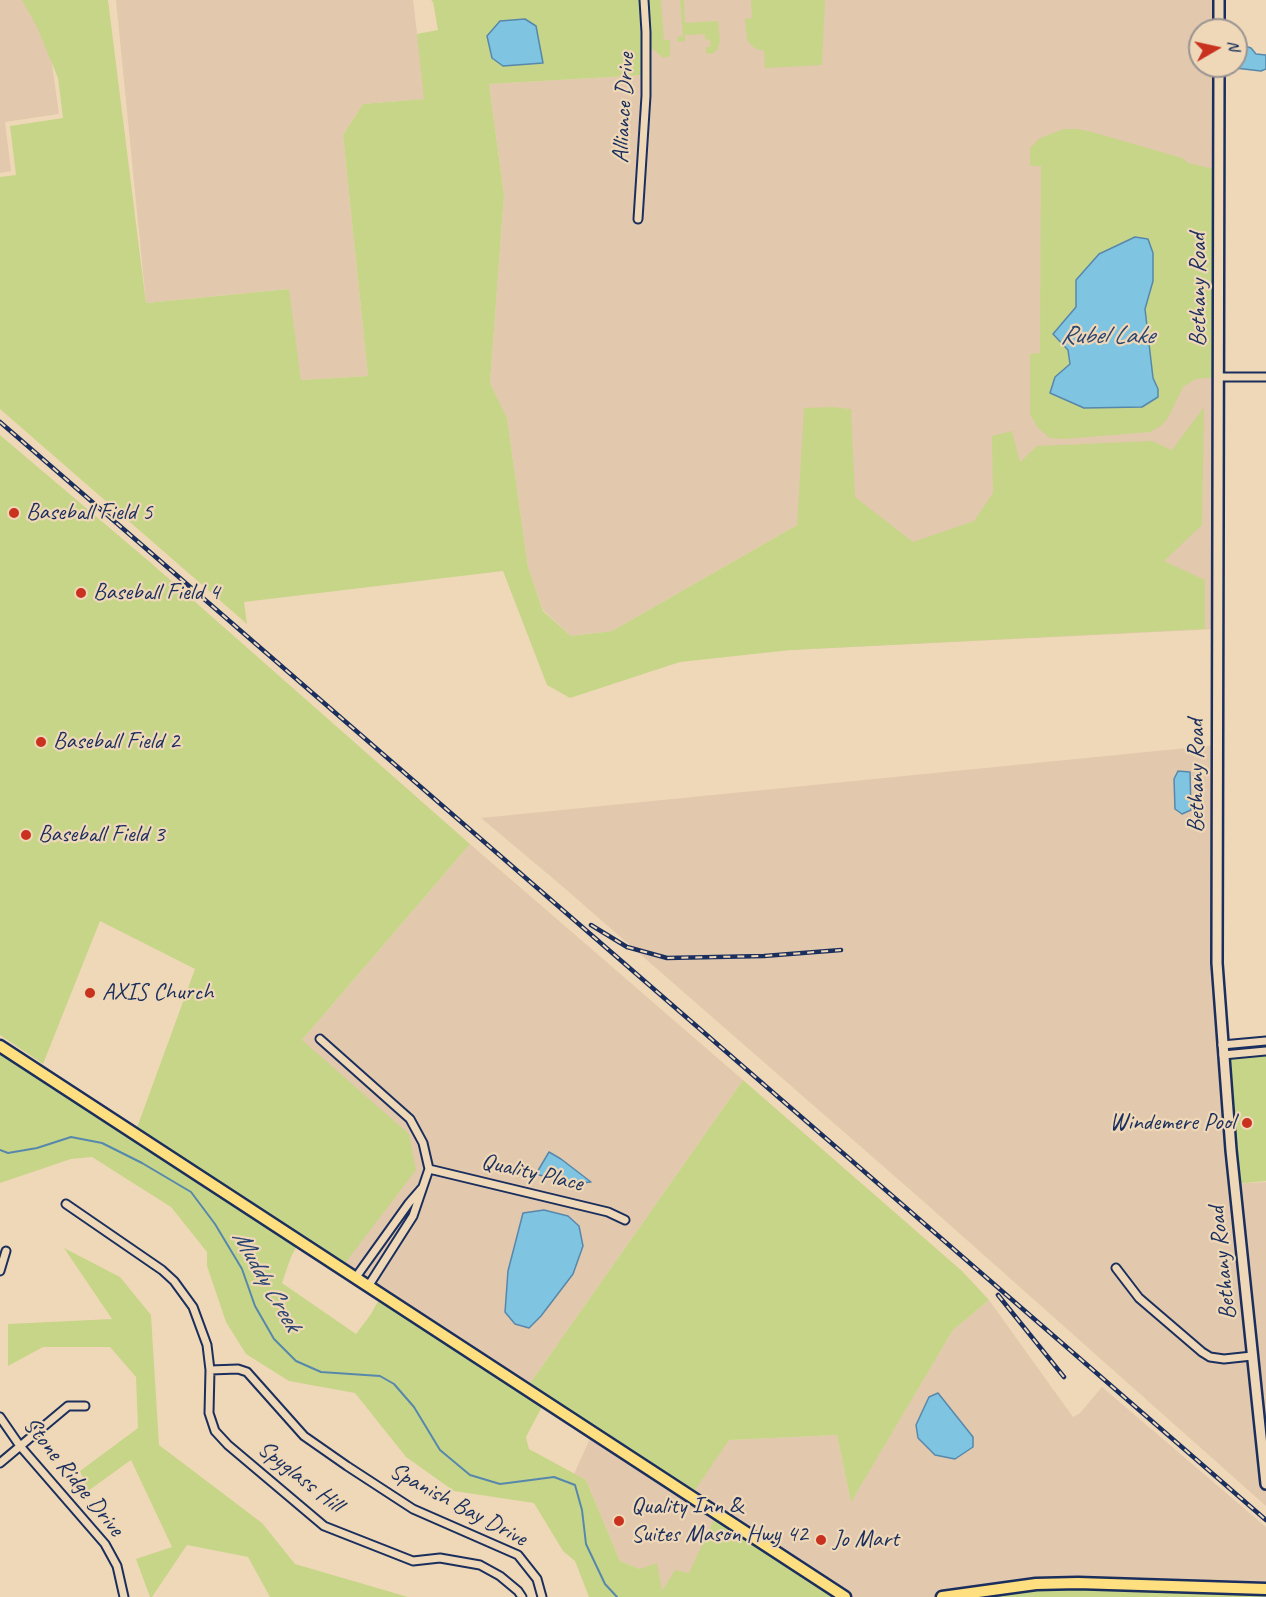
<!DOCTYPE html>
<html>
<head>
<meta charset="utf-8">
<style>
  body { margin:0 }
  #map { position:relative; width:1266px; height:1597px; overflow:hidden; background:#efd8b7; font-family:Caveat,sans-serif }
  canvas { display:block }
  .north { position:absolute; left:1188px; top:18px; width:60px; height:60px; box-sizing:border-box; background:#efd8b7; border:2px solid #9a9493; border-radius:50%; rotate:81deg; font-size:16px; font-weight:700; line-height:24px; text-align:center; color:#1b2f5e }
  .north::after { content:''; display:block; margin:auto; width:21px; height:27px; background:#c8321e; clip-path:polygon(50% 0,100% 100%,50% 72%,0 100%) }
</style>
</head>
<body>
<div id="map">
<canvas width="1266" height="1597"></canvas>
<div class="north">N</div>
</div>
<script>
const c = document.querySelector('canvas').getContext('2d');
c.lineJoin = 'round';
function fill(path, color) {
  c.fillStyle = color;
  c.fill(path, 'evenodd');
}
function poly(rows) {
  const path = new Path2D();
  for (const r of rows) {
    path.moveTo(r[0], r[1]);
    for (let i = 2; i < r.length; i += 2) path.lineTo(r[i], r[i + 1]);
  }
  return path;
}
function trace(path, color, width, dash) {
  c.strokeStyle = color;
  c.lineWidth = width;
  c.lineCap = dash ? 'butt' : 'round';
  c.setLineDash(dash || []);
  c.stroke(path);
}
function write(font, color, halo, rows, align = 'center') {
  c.font = font + ' Caveat,sans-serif';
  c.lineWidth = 4.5;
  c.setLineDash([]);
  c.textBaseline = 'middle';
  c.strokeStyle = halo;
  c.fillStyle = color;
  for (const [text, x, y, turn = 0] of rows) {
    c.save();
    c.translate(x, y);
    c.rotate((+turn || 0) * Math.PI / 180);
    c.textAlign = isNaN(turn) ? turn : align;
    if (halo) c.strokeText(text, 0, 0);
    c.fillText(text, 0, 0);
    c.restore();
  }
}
fill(poly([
  [0,0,43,0,59,114,5,122,11,171,0,173],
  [116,0,413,0,425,99,363,104,343,135,368,376,301,380,288,289,146,303],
  [644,0,1219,0,1219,30,1200,30,1200,66,1219,66,1217,629,791,650,797,525,612,631,571,636,543,610,528,567,507,418,490,383,504,195,489,84,646,75],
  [1217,745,1216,911,1235,1184,1266,1182,1266,1506,923,1201,562,886,481,818],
  [470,844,743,1080,526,1389,342,1267,302,1040],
  [989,1300,1073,1417,1080,1413,1102,1387,1266,1527,1266,1589,947,1597,845,1597,689,1573,662,1592,640,1569,620,1561,586,1480,574,1474,593,1432,728,1440,837,1435,851,1501,953,1330]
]), '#e2c8ad');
fill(poly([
  [22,0,108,0,146,303,289,289,301,380,368,376,343,135,363,104,424,99,417,34,438,30,433,2,431,0,661,0,664,40,670,40,670,56,664,58,647,45,646,75,489,84,504,195,490,383,507,418,528,567,543,611,571,636,612,631,797,525,804,408,833,407,851,409,855,497,913,542,974,521,993,493,992,436,1012,431,1020,462,1037,446,1152,441,1172,450,1204,407,1202,525,1164,561,1205,580,1205,629,791,650,680,662,570,698,547,685,503,571,244,602,247,624,0,409,0,177,16,175,10,126,63,118,58,78,37,27],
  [680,0,684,0,685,23,718,21,720,41,718,49,712,54,706,53,706,47,710,47,710,40,705,39,705,34,685,35,685,41,678,42,677,37,683,36],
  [751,0,825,0,822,65,765,68,764,51,754,48,747,40,745,19,752,18],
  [1064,129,1078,129,1092,132,1182,158,1188,163,1218,170,1218,377,1196,379,1183,387,1168,418,1161,426,1150,432,1064,439,1050,438,1038,428,1030,414,1030,354,1040,353,1041,166,1030,166,1030,148,1040,138],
  [0,435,151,563,470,844,302,1040,409,1134,416,1170,342,1267,300,1240,291,1257,282,1283,356,1334,371,1314,382,1294,526,1389,743,1080,962,1271,989,1300,953,1330,851,1502,837,1435,729,1440,691,1496,545,1401,526,1437,529,1449,586,1480,620,1561,640,1569,657,1563,662,1591,675,1570,689,1573,717,1513,842,1597,589,1597,575,1561,563,1551,534,1503,454,1491,406,1457,355,1393,289,1381,246,1354,226,1322,207,1266,207,1252,171,1207,92,1157,71,1159,0,1183,0,1046,135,1133,195,969,100,921,43,1064,0,1035],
  [1266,1051,1266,1181,1235,1184,1223,1055],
  [64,1248,120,1277,151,1315,159,1445,262,1523,295,1564,408,1597,270,1597,248,1557,187,1545,152,1597,150,1597,136,1559,172,1547,131,1460,88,1491,80,1471,138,1428,136,1377,110,1347,43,1347,8,1366,8,1324,112,1319],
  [1021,1586,1266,1589,1266,1597,963,1597]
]), '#c7d589');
const water = poly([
  [525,19,536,26,543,63,503,66,492,58,487,36,500,21,525,19],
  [1242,45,1251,48,1256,54,1266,55,1266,69,1261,71,1235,68,1236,47,1242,45],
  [1135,237,1148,239,1153,253,1153,281,1145,309,1153,378,1158,389,1158,397,1142,407,1084,408,1050,393,1055,377,1070,364,1068,350,1053,334,1076,307,1076,280,1099,254,1135,237],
  [1178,771,1190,772,1191,810,1182,814,1175,809,1174,779,1178,771],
  [549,1152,561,1159,591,1182,570,1184,536,1174,549,1152],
  [544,1210,568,1216,579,1226,583,1246,573,1274,541,1316,529,1328,515,1324,505,1312,508,1271,523,1213,544,1210],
  [938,1393,973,1437,973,1447,955,1459,935,1455,918,1438,916,1425,929,1397,938,1393]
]);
fill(water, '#7fc4e0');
trace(water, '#5788ac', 1.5);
trace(poly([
  [0,1150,8,1153,37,1148,71,1137,102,1143,142,1163,191,1192,215,1224,242,1269,255,1306,274,1339,296,1361,321,1372,380,1376,394,1384,414,1407,440,1450,470,1475,500,1484,554,1477,575,1485,582,1510,586,1544,605,1584,617,1597]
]), '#5788ac', 2);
const street = poly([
  [638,219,646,96,646,32,644,0],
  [1218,377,1266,377],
  [320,1039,410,1119,423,1143,429,1169,413,1216,369,1285],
  [1222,1045,1266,1041],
  [1223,1055,1266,1051],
  [429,1169,608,1212,625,1220],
  [66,1204,162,1270,174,1281,193,1307,207,1345,210,1370,209,1413,215,1431,228,1445,324,1526,413,1561,440,1558,480,1565,500,1576,518,1591,522,1597],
  [1116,1268,1139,1298,1202,1352,1210,1357,1224,1359,1252,1356],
  [0,1271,6,1251],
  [356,1277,409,1203,422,1188],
  [210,1370,238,1369,247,1372,304,1436,347,1466,413,1509,518,1555,537,1579,542,1597],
  [0,1417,20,1446,105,1544,117,1566,124,1597],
  [0,1463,68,1406,85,1406]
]);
const secondary = poly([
  [1219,30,1219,0],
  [1219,66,1217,963,1231,1150,1266,1484]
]);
const primary = poly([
  [0,1046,845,1597],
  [942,1597,1036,1584,1078,1583,1266,1589]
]);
trace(street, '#1b2f5e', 11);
trace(secondary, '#1b2f5e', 14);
trace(primary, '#1b2f5e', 15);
trace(street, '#efd8b7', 7);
trace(secondary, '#efd8b7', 9);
trace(primary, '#ffdf80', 10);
const rail = poly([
  [0,422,1266,1520],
  [591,925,627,947,667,958,764,956,841,950],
  [998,1295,1064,1377]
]);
trace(rail, '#1b2f5e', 4.5);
trace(rail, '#efd8b7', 2, [7]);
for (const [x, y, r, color] of [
  [14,513,6,"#c8321e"],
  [81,593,6,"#c8321e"],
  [41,742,6,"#c8321e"],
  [26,835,6,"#c8321e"],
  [90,993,6,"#c8321e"],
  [1247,1123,6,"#c8321e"],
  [619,1521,6,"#c8321e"],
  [821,1540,6,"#c8321e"]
]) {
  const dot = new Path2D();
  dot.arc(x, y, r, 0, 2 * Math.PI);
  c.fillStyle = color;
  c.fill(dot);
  trace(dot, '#efd8b7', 2);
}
write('24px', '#1b2f5e', '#efd8b7', [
  ["Alliance Drive",624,108,-87],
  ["Bethany Road",1199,290,-90],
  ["Bethany Road",1197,776,-90],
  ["Quality Place",532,1173,13],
  ["Bethany Road",1223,1263,-96],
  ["Stone Ridge Drive",73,1477,51],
  ["Spyglass Hill",300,1477,38],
  ["Spanish Bay Drive",458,1505,28]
]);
write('24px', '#1b2f5e', '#efd8b7', [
  ["Baseball Field 5",26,513],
  ["Baseball Field 4",93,593],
  ["Baseball Field 2",53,742],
  ["Baseball Field 3",38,835],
  ["AXIS Church",102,993],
  ["Windemere Pool",1235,1123,"right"],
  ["Quality Inn &",631,1507],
  ["Suites Mason Hwy 42",631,1535],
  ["Jo Mart",833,1540]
], 'left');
write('italic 26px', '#2a4572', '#efd8b7', [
  ["Rubel Lake",1107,336],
  ["Muddy Creek",266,1281,60]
]);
</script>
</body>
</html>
